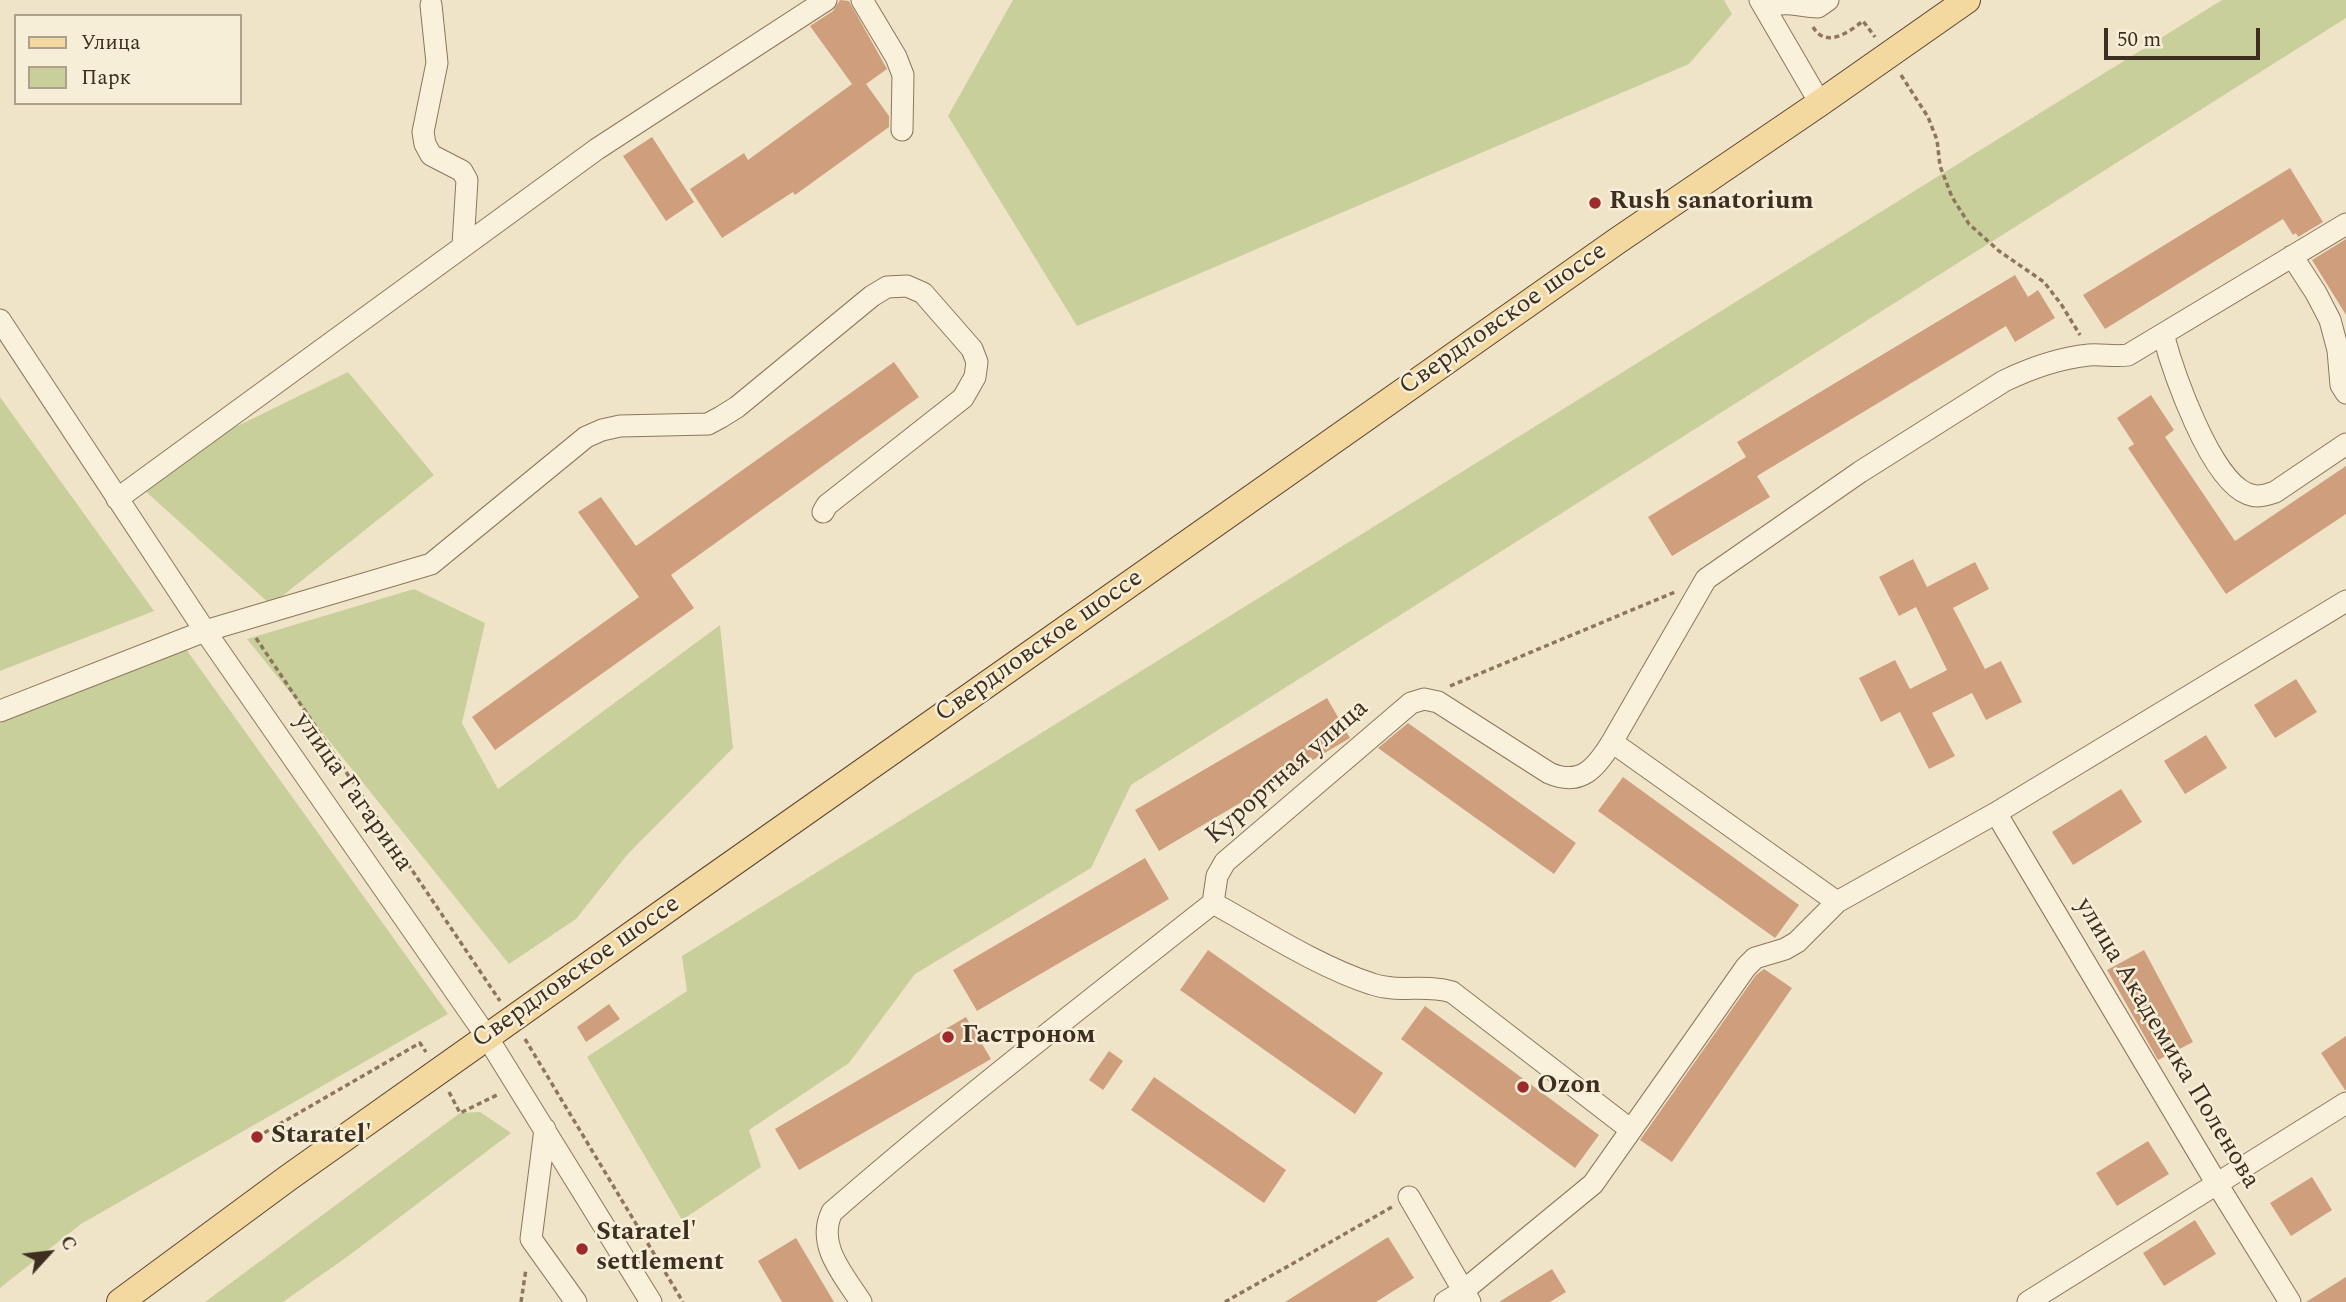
<!DOCTYPE html>
<html>
<head>
<meta charset="utf-8">
<style>
	body { margin:0 }
	#map { position:relative; width:2346px; height:1302px; overflow:hidden; background:#f0e4c8; font-family:Spectral,serif }
	canvas { display:block }
	.legend { position:absolute; left:14px; top:14px; width:228px; height:91px; box-sizing:border-box; background:#f7eed8; border:2px solid #ada18e; margin:0; padding:9px 12px; list-style:none; font-size:21px; color:#3d2e20 }
	.legend li { display:flex; align-items:center; gap:14px; height:35px }
	.legend b { width:35px; border:2px solid #ada18e }
	.north { position:absolute; left:14px; top:1218px; width:70px; height:70px; -webkit-text-stroke:5px #f7eed8; paint-order:stroke; rotate:63deg; font-size:19px; font-weight:700; line-height:28px; text-align:center; color:#3d2e20 }
	.north::after { content:''; display:block; margin:auto; width:24px; height:32px; background:#3d2e20; clip-path:polygon(50% 0,100% 100%,50% 72%,0 100%) }
	.scale { position:absolute; left:2104px; top:28px; width:156px; height:32px; box-sizing:border-box; border:4px solid #3d2e20; border-top:0; padding-left:9px; font-size:21px; line-height:24px; white-space:nowrap; color:#3d2e20; -webkit-text-stroke:5px #f7eed8; paint-order:stroke }
</style>
</head>
<body>
<div id="map">
<canvas width="2346" height="1302"></canvas>
<ul class="legend">
<li><b style="height:9px;background:#f3d9a0"></b>Улица</li>
<li><b style="height:19px;background:#c9cf9b"></b>Парк</li>
</ul>
<div class="north">С</div>
<div class="scale">50 m</div>
</div>
<script>
const ctx = document.querySelector('canvas').getContext('2d');
ctx.lineJoin = 'round';
function fill(path, color) { ctx.fillStyle = color; ctx.fill(path, 'evenodd'); }
function strokePath(path, color, width, dash) { ctx.strokeStyle = color; ctx.lineWidth = width; ctx.lineCap = dash ? 'butt' : 'round'; ctx.setLineDash(dash || []); ctx.stroke(path); }
function write(font, color, halo, rows, align = 'center') {
  ctx.font = font + ' Spectral,serif'; ctx.lineWidth = 5; ctx.setLineDash([]); ctx.textBaseline = 'middle'; ctx.strokeStyle = halo; ctx.fillStyle = color; for (const [text, x, y, turn = 0] of rows) {
    ctx.save(); ctx.translate(x, y); ctx.rotate((+turn || 0) * Math.PI / 180); ctx.textAlign = isNaN(turn) ? turn : align; if (halo) ctx.strokeText(text, 0, 0); ctx.fillText(text, 0, 0); ctx.restore();
  }
}
fill(new Path2D(`
	M 1013,0 L 1724,0 L 1732,14 L 1689,64 L 1077,326 L 948,116 Z
	M 2222,0 L 2346,0 L 2346,18 L 1131,785 L 1091,868 L 915,974 L 849,1063 L 749,1130 L 761,1167 L 682,1220 L 587,1057 L 687,991 L 682,956 Z
	M 348,372 L 434,475 L 271,605 L 131,478 Z
	M 0,397 L 154,611 L 0,671 Z
	M 414,589 L 485,623 L 462,723 L 498,789 L 720,625 L 733,748 L 627,855 L 576,919 L 509,964 L 247,639 Z
	M 183,645 L 448,1014 L 81,1224 L 0,1288 L 0,723 Z
	M 480,1112 L 511,1133 L 351,1254 L 283,1302 L 205,1302 L 460,1113 Z`), '#c9cf9b');
fill(new Path2D(`
	M 840,0 L 849,1 L 887,69 L 866,84 L 889,116 L 889,127 L 795,195 L 793,192 L 722,238 L 690,189 L 744,153 L 748,160 L 852,84 L 810,26 L 833,11 Z
	M 652,137 L 694,202 L 666,221 L 623,156 Z
	M 2290,168 L 2323,222 L 2298,237 L 2296,233 L 2293,235 L 2283,219 L 2105,329 L 2083,295 Z
	M 2346,239 L 2346,315 L 2312,260 Z
	M 2015,275 L 2028,297 L 2038,290 L 2055,318 L 2015,342 L 2006,326 L 1757,476 L 1770,497 L 1672,556 L 1648,517 L 1746,457 L 1737,442 Z
	M 894,362 L 919,397 L 671,575 L 694,608 L 495,750 L 472,717 L 639,597 L 578,512 L 601,497 L 636,546 Z
	M 2151,395 L 2174,430 L 2165,437 L 2235,541 L 2346,466 L 2346,514 L 2226,594 L 2128,448 L 2134,444 L 2117,418 Z
	M 1913,559 L 1927,587 L 1975,562 L 1989,589 L 1953,608 L 1985,669 L 2001,661 L 2022,702 L 1986,720 L 1972,693 L 1932,713 L 1955,756 L 1929,769 L 1900,712 L 1881,722 L 1859,678 L 1895,660 L 1910,689 L 1947,670 L 1916,607 L 1899,616 L 1879,577 Z
	M 2296,679 L 2317,712 L 2275,738 L 2254,705 Z
	M 1327,698 L 1350,738 L 1159,851 L 1135,810 Z
	M 1408,723 L 1576,843 L 1554,874 L 1378,748 Z
	M 2206,735 L 2227,768 L 2185,794 L 2164,761 Z
	M 1623,777 L 1799,905 L 1775,938 L 1598,811 Z
	M 2121,789 L 2142,822 L 2073,865 L 2052,832 Z
	M 1145,858 L 1169,899 L 977,1011 L 953,970 Z
	M 1208,950 L 1383,1073 L 1355,1114 L 1180,990 Z
	M 2144,950 L 2193,1042 L 2158,1060 L 2107,970 Z
	M 1764,969 L 1792,988 L 1672,1162 L 1640,1140 L 1756,975 Z
	M 609,1004 L 620,1019 L 586,1042 L 577,1027 Z
	M 1425,1006 L 1599,1135 L 1575,1168 L 1401,1039 Z
	M 966,1017 L 991,1059 L 799,1170 L 775,1129 Z
	M 2346,1036 L 2346,1090 L 2345,1090 L 2321,1053 Z
	M 1109,1051 L 1123,1061 L 1103,1090 L 1089,1080 Z
	M 1154,1077 L 1286,1170 L 1264,1203 L 1131,1110 Z
	M 2148,1141 L 2169,1174 L 2117,1206 L 2096,1173 Z
	M 2312,1177 L 2332,1210 L 2291,1236 L 2270,1203 Z
	M 2195,1220 L 2216,1254 L 2164,1286 L 2143,1253 Z
	M 1388,1237 L 1414,1278 L 1376,1302 L 1285,1302 Z
	M 796,1238 L 834,1302 L 782,1302 L 758,1261 Z
	M 1552,1269 L 1566,1292 L 1550,1302 L 1499,1302 Z
	M 2346,1277 L 2346,1302 L 2306,1302 Z`), '#cf9f7d');
const minor = new Path2D(`
	M 862,0 L 896,57 L 903,75 L 902,130
	M 1760,0 L 1820,103
	M 431,5 L 437,63 L 423,132 L 425,144 L 431,155 L 462,171 L 467,180 L 463,245
	M 1764,7 C 1794,0 1792,6 1818,7 L 1828,0
	M 2292,256 L 2316,293 L 2330,320 L 2338,350 L 2341,385 L 2346,393
	M 0,320 L 205,631 L 487,1037 L 651,1302
	M 2163,334 C 2173,371 2210,480 2248,494 C 2258,498 2266,495 2275,492 L 2346,444
	M 117,499 L 597,149 L 826,0
	M 0,711 L 205,631 L 431,564 L 586,437 L 602,430 L 620,426 L 708,424 L 721,417 L 737,407 L 872,296 L 887,287 L 907,286 L 923,293 L 972,349 L 977,362 L 975,377 L 963,398 L 827,505 L 823,512
	M 1612,742 L 1706,579 L 1860,472 L 2004,381 C 2031,368 2059,358 2089,355 C 2102,354 2115,357 2128,355 L 2346,224
	M 1996,813 L 2217,1184 L 2290,1302
	M 1213,903 C 1262,930 1319,967 1372,984 C 1398,993 1426,984 1452,992 L 1631,1130
	M 545,1129 L 531,1239 L 576,1302
	M 1409,1197 L 1470,1302
	M 861,1302 C 843,1274 816,1245 832,1212 C 956,1104 1085,1004 1213,903 L 1217,876 L 1225,862 L 1411,703 L 1424,699 L 1438,702 L 1549,773 C 1581,787 1596,768 1612,742 L 1837,902
	M 1445,1302 L 1463,1291 L 1593,1184 L 1746,967 L 1755,958 L 1785,949 L 1797,942 L 1837,902 L 1996,813 L 2346,601
	M 2028,1302 L 2346,1103`);
const major = new Path2D(`
	M 120,1302 L 288,1178 L 689,894 L 1617,241 L 1820,103 L 1967,0`);
strokePath(minor, '#8d765c', 23);
strokePath(major, '#5b4430', 28);
strokePath(new Path2D(`
	M 1813,27 C 1826,49 1849,32 1863,21 L 1875,37
	M 1901,75 L 1928,117 L 1937,140 L 1940,166 L 1952,197 L 1969,224 L 1999,251 L 2044,282 L 2061,304 L 2080,335
	M 256,638 L 500,1001
	M 1450,686 L 1675,592
	M 525,1039 L 683,1302
	M 449,1092 L 460,1113 L 499,1094
	M 257,1137 L 420,1043 L 426,1052
	M 521,1302 L 526,1269
	M 1225,1302 L 1392,1207`), '#8d765c', 3.5, [5, 3.5]);
strokePath(minor, '#faf1dc', 21);
strokePath(major, '#f3d9a0', 26);
for (const [x, y, r, color] of [
	[1595,203,7,"#9e2a2b"],
	[948,1037,7,"#9e2a2b"],
	[1523,1087,7,"#9e2a2b"],
	[257,1137,7,"#9e2a2b"],
	[582,1249,7,"#9e2a2b"]
]) { const dot = new Path2D(); dot.arc(x, y, r, 0, 2 * Math.PI); ctx.fillStyle = color; ctx.fill(dot); strokePath(dot, '#f7eed8', 2.5); }
write('bold 26px', '#3d2e20', '#f7eed8', [
	["Rush sanatorium",1609,203],
	["Гастроном",962,1037],
	["Ozon",1537,1087],
	["Staratel'",271,1137],
	["Staratel'",596,1234],
	["settlement",596,1264]
], 'left');
write('26px', '#3d2e20', '#f7eed8', [
	["Свердловское шоссе",1504,320,-35],
	["Свердловское шоссе",1040,647,-35],
	["Курортная улица",1288,773,-41],
	["улица Гагарина",352,793,55],
	["Свердловское шоссе",577,973,-35],
	["улица Академика Поленова",2166,1044,59]
]);
</script>
</body>
</html>
